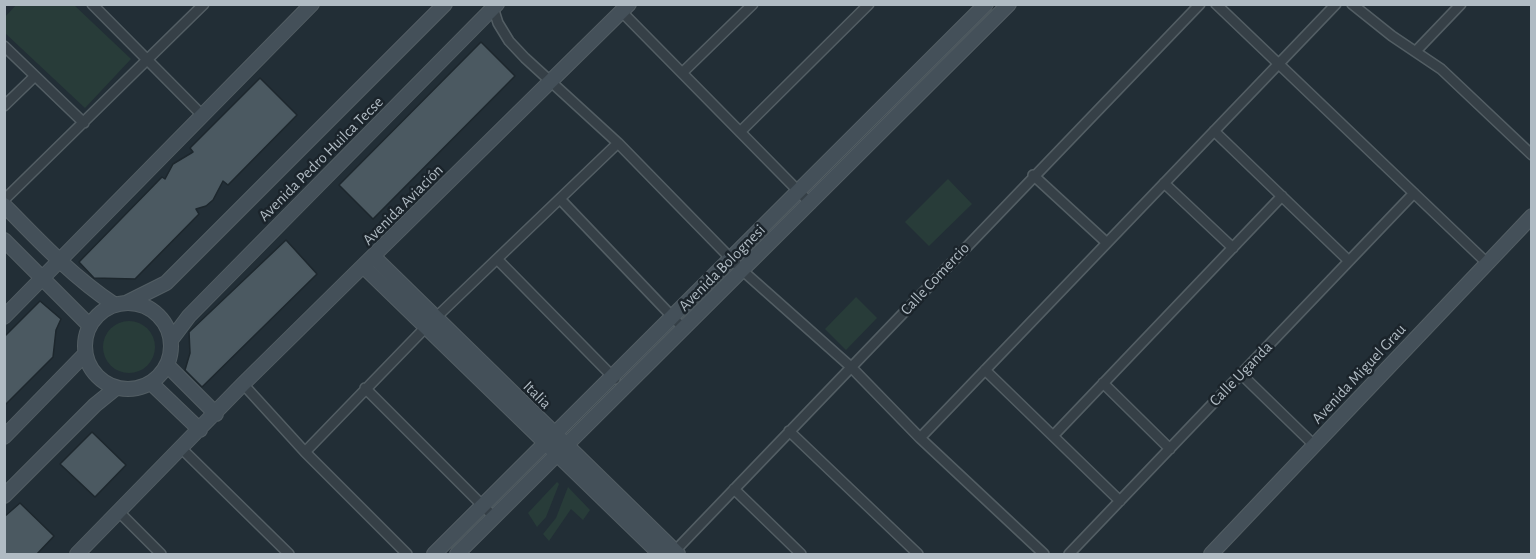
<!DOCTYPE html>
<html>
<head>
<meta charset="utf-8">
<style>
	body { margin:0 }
	#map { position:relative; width:1536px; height:559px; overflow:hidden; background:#222e36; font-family:"Alegreya Sans",sans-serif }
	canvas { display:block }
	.frame { position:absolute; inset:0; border:6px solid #b0bbc3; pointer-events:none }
</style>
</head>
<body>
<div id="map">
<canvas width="1536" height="559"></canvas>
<div class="frame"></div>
</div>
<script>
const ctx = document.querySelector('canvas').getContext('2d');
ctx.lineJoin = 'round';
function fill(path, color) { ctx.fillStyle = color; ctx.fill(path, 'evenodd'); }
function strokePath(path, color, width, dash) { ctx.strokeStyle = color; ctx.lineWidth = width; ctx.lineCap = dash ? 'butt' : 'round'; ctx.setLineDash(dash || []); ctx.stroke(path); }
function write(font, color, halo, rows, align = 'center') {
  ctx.font = font + ' "Alegreya Sans",sans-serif'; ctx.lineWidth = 5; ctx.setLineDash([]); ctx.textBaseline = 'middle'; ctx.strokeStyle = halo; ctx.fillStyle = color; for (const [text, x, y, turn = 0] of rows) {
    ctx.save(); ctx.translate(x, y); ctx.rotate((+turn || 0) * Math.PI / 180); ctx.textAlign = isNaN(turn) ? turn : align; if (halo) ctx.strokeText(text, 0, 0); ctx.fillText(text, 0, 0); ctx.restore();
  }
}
fill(new Path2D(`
	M 16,5 L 74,5 L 131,59 L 85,108 L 5,33 L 5,17 Z
	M 948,179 L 972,204 L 929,246 L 905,222 Z
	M 856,297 L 877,318 L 846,350 L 825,329 Z
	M103 347a26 26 0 1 1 52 0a26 26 0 1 1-52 0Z
	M 557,482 L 559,484 L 546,517 L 537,527 L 528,513 Z
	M 568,487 L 590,510 L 583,520 L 571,509 L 549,541 L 543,534 L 556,518 Z`), '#283c39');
const building = new Path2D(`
	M 481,42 L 515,76 L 373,219 L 339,185 Z
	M 260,78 L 297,115 L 228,185 L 223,181 L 213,200 L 206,206 L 196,209 L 199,214 L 135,279 L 94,278 L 79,262 L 162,177 L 165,179 L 173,164 L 193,152 L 190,148 Z
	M 286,240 L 317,274 L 202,387 L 185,370 L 190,353 L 189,332 Z
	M 40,301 L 61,319 L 56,330 L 53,357 L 4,406 L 4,337 Z
	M 92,432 L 126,465 L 95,497 L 60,464 Z
	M 20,503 L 54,536 L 36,555 L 4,555 L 4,517 Z`);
fill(building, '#4b5961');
strokePath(building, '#1d272d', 1.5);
const street = new Path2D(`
	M 92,4 L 202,115
	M 492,4 L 498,23 L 509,41 L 525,58 L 618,143 L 743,271 L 851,367 L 920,438 L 1044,554
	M 1216,4 L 1487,263
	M 1352,4 L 1392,36 L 1441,69 L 1532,155
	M 622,12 L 811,204
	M 4,46 L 84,123
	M 1416,51 L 1461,4
	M 682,73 L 753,4
	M 4,106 L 35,76
	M 1214,131 L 1349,261
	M 740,132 L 869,4
	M 1033,175 L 1107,243
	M 1164,183 L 1233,248
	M 560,199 L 684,329
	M 4,200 L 204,4
	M 497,259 L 615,379
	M 985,370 L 1120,501
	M 1241,374 L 1314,445
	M 1103,383 L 1170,449
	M 243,384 L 305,452 L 407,554
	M 365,388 L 493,516
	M 789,431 L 918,554
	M 1053,436 L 1282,196
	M 920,438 L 1336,4
	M 181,448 L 289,554
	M 305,452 L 426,327 L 618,143
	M 734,489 L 801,554
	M 120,513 L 161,554
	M 672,554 L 1200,4
	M 1069,554 L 1414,193`);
const secondary = new Path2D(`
	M 4,205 C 39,241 73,277 115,305
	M 4,240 L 90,326
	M 374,257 L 678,554
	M 364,267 L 660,554
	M 126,303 L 166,283 L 445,4
	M85 346a43 43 0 1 1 86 0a43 43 0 1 1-86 0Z
	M 4,317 L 312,4
	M 171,340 L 189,316 L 497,4
	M 167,365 L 216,414
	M 151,383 L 200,430
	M 4,437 L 85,354
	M 4,496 L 95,405 L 116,388
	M 77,554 L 243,384 L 629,4
	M 434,554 L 986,4
	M 457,554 L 1009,4
	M 1211,554 L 1532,216`);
strokePath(street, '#535e64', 12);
strokePath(secondary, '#535e64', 16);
strokePath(street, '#364047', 9);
strokePath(secondary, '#445059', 14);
write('16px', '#b0bbc3', '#1b242b', [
	["Avenida Pedro Huilca Tecse",321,159,-45],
	["Avenida Aviación",403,205,-45],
	["Avenida Bolognesi",722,268,-45],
	["Calle Comercio",935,279,-47],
	["Calle Uganda",1241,374,-46],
	["Avenida Miguel Grau",1359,374,-47],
	["Italia",537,395,45]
]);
</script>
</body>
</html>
